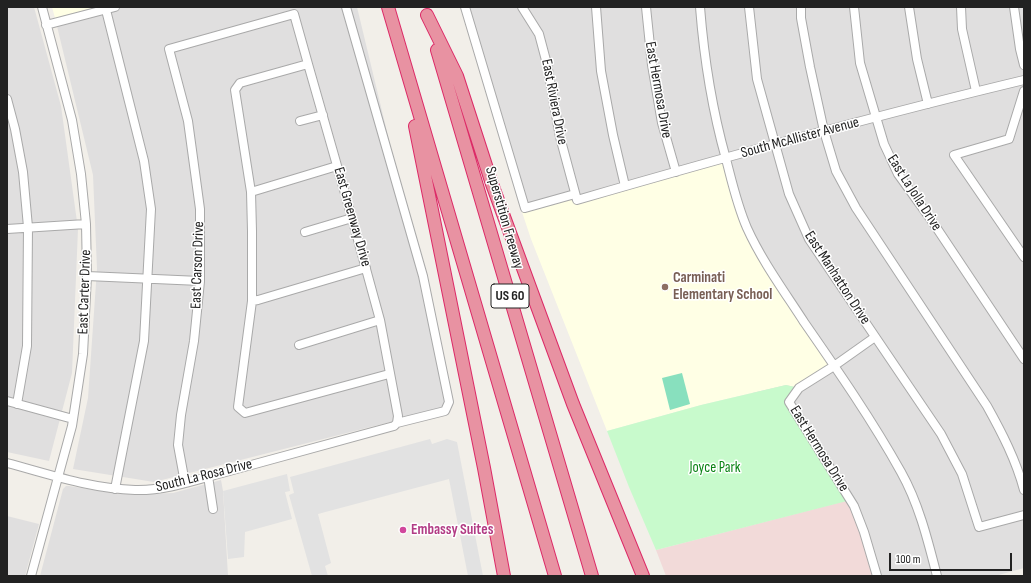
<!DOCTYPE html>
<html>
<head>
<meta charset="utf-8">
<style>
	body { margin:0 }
	#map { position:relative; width:1031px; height:583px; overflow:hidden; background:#f2efe9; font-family:"Sofia Sans Condensed",sans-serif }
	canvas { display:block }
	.frame { position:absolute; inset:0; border:8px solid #222; pointer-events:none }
	.scale { position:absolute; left:889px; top:553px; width:123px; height:18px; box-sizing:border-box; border:2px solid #222; border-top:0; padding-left:5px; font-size:12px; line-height:14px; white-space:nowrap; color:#222; -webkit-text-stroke:3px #fff; paint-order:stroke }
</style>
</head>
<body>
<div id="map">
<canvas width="1031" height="583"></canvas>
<div class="frame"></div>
<div class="scale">100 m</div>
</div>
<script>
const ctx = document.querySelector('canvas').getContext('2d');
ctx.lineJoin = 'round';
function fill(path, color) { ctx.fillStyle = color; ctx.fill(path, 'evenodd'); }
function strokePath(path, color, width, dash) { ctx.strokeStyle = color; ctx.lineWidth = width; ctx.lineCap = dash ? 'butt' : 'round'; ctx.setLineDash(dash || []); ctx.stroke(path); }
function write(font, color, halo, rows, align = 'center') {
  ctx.font = font + ' "Sofia Sans Condensed",sans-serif'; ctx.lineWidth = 3; ctx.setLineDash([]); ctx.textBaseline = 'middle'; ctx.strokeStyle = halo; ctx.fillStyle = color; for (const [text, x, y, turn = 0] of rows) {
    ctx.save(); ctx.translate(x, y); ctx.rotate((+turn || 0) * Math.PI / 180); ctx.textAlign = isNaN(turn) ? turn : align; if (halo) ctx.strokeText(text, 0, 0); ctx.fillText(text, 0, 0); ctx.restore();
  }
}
fill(new Path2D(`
	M 7,7 L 34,7 L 61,106 L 78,229 L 72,373 L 49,461 L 7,452 Z
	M 97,7 L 357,7 L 453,406 L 154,482 L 73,469 L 88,398 L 97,269 L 93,175 L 55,18 Z
	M 465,7 L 1024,7 L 1024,568 L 995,576 L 878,576 L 854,506 L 577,200 L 525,208 Z
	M 221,480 L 223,491 L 228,576 L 40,576 L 63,489 L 66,486 L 69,486 L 120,494 L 144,494 L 173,493 Z
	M 7,516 L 39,524 L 25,576 L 7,576 Z`), '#e0dfdf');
fill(new Path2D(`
	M 849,500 L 854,510 L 873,576 L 666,576 L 656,550 Z`), '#f2dad9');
fill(new Path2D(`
	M 52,7 L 97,7 L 55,18 Z
	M 726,158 L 748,228 L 834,366 L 799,388 L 786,385 L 701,405 L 607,431 L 531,239 L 521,209 L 575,194 L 577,200 Z`), '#ffffe5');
fill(new Path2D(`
	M 786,385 L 799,388 L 789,402 L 851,500 L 656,550 L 629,487 L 607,431 L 701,405 Z`), '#c8facc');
fill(new Path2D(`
	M 682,373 L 690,404 L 670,410 L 662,378 Z`), '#88e0be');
fill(new Path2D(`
	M 430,439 L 432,444 L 447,439 L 457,442 L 483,576 L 468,576 L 449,479 L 318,514 L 331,563 L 325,566 L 328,576 L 312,576 L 289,495 L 294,493 L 290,477 Z
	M 287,474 L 290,491 L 285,492 L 292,519 L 245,532 L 244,557 L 228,559 L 223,491 Z`), '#e2e2e2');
const minor = new Path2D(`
	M 465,7 L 525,208 L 575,194
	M 522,7 L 539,34 L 547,64 L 560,137 L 577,200 C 725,157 874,116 1024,80
	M 596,7 L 601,71 L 613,135 L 625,186
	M 646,7 L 652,65 L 662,123 L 676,172
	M 700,7 C 704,58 712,109 726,159 C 732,182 737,205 747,228 C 762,261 784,291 804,322 C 838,371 872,420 901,472 C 919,504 928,541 937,576
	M 749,7 L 757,79 L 789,194 L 809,239 L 941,434 L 962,474 L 979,527 L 1024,515
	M 801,7 L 801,18 L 810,67 L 824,131 L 836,171 L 856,208 L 987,406 C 1002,433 1016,460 1024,490
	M 854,7 L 860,63 L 884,144 L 898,174 L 932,221 L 1024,359
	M 909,7 L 917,59 L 928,104
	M 961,7 L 962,29 L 976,91
	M 1014,7 L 1020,49 L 1024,65
	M 106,10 L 144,161 L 151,209 L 144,341 L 115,489
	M 46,25 L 115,7
	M 308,64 L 240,83 L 235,90 L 251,192 L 252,231 L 252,301 L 238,407 L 245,413 L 389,374
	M 1024,91 L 1009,139 L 954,155 L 1024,257
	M 7,99 L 15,129 L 23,172 L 28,227 L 27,346 L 17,404
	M 300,121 L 323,115
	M 251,192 L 337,166
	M 7,229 L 86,224
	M 305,232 L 352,218
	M 87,276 L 200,281
	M 252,301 L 258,300 L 366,268
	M 875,337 L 834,366 L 799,388 L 789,402 L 854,506 L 864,532 L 877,576
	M 299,345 L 380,320
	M 7,401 L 73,419
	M 7,463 C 49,474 91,489 135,490 C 168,491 201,478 233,470 C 286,455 340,441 394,426 L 397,423 L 445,411 L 449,402 L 423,276 L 346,7
	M 208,476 L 213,509
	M 185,483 L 178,445 L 181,415 L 194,341 L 200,281 L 200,209 L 188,121 L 169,49 L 294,14 L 308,64 L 352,218 L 380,320 L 398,416 L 397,423
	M 31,576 L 72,426 L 83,354 L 87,276 L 86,224 L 81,174 L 72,120 L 42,7`);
const highway = new Path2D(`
	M 388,7 L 555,576
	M 427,15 L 457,76 L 492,184 L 573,404 L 643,576
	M 437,50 L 592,576
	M 415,126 L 484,468 L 504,576`);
strokePath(minor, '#a9a9a9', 10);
strokePath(highway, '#dc2a67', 14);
strokePath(minor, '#fff', 8);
strokePath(highway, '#e892a2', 12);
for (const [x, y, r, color] of [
	[665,287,4,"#8d6e63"],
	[403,530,4,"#d1479c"]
]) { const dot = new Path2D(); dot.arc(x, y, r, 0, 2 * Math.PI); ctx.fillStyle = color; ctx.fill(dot); strokePath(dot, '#fff', 1.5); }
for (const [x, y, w] of [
	[510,296,38]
]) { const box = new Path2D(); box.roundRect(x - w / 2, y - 12, w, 24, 3); ctx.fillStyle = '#fff'; ctx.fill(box); strokePath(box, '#222', 1); }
write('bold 14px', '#222', null, [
	["US 60",510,296]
]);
write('15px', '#222', '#fff', [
	["East Hermosa Drive",658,90,80],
	["East Riviera Drive",554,102,79],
	["South McAllister Avenue",800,138,-15],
	["East La Jolla Drive",914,193,57],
	["East Greenway Drive",352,217,74],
	["Superstition Freeway",504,218,74],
	["East Carson Drive",198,265,-88],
	["East Manhatton Drive",837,278,57],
	["East Carter Drive",85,292,-88],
	["East Hermosa Drive",819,449,58],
	["South La Rosa Drive",204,476,-14]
]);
write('bold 15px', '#785e54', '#fff', [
	["Carminati",673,278],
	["Elementary School",673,295]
], 'left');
write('15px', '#0c8416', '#fff', [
	["Joyce Park",715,468]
]);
write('bold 15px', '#b23c85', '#fff', [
	["Embassy Suites",411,530]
], 'left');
</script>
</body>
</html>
